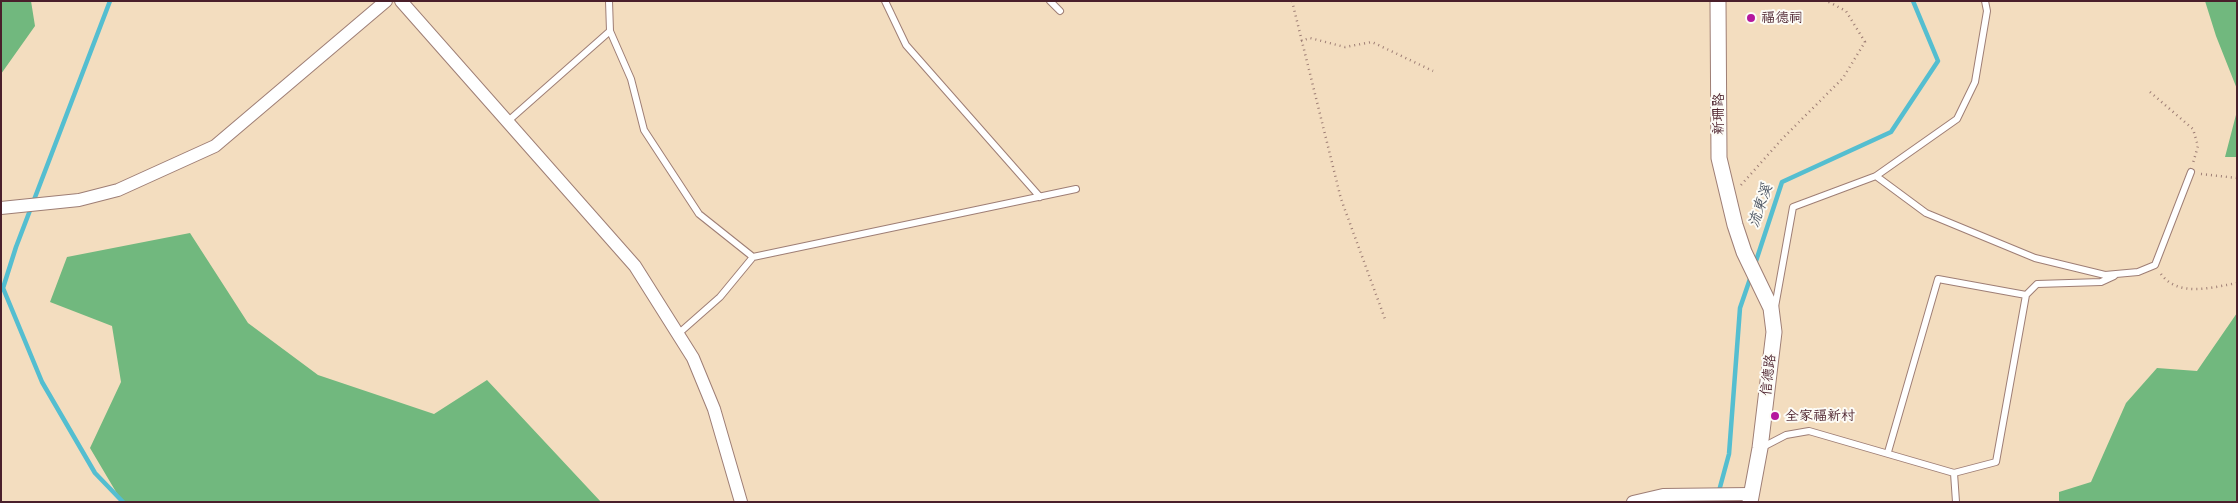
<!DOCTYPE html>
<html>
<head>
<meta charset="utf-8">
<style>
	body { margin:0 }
	#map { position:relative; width:2238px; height:503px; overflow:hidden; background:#f3ddbf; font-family:"Balsamiq Sans",sans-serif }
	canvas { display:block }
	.frame { position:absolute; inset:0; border:2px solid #4a1f2b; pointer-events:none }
</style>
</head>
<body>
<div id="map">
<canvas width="2238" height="503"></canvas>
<div class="frame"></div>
</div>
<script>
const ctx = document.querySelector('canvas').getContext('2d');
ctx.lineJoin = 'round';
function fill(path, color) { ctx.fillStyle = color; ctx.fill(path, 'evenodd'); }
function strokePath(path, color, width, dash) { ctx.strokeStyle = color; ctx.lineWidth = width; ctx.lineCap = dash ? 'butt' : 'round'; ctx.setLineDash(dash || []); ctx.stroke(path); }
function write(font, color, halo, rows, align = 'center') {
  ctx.font = font + ' "Balsamiq Sans","LXGW WenKai TC",sans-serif'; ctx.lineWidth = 4; ctx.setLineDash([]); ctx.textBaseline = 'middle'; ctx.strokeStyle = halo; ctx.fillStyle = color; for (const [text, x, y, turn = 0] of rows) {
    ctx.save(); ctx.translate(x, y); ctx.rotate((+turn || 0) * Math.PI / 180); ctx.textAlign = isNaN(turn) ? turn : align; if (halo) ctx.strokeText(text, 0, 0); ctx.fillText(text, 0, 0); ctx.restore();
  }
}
fill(new Path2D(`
	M 1,1 L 31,1 L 35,26 L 1,74 Z
	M 2205,1 L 2237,1 L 2237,89 L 2216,36 Z
	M 2237,111 L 2237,157 L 2225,157 Z
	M 190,233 L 248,323 L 318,375 L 434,414 L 487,380 L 601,502 L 122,502 L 90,448 L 121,382 L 112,326 L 50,302 L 67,257 Z
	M 2237,313 L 2237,502 L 2059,502 L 2059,492 L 2091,482 L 2126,403 L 2157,368 L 2197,371 Z`), '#71b87e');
strokePath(new Path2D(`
	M 110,1 L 16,247 L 3,288 L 42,382 L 95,473 L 123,502
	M 1755,264 L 1782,182 L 1891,132 L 1938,61 L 1913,1
	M 1716,502 L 1729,454 L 1740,308 L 1751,276`), '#54bed0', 4.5);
const service = new Path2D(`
	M 609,1 L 610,31 L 631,79 L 644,130 L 699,214 L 753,257 L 720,297 L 678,334
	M 885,1 L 906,45 L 1040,197
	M 1050,1 L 1060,11
	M 507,122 L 610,31
	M 1876,176 L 1926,213 L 2035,258 L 2105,275 L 2138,272 L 2155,265 L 2191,172
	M 753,257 L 1076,189
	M 1775,307 L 1793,207 L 1876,176 L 1957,119 L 1975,82 L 1987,11 L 1985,1
	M 1761,448 L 1786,435 L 1809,431 L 1954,473 L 1956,502
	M 1888,452 L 1938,279 L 2026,295
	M 1954,473 L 1996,462 L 2026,295 L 2037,284 L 2101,282 L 2114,276`);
const minor = new Path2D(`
	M 401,1 L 635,266 L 693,358 L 714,409 L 741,502
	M 1,208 L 79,200 L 118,190 L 215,146 L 386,1
	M 1633,502 L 1663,495 L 1751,494`);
const tertiary = new Path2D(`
	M 1718,1 L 1719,158 L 1735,225 L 1744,252 L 1771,308 L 1774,332 L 1760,448 L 1750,502`);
strokePath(service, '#9e7e75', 8);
strokePath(minor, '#9e7e75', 14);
strokePath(tertiary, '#9e7e75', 17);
strokePath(new Path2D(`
	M 1292,1 L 1341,199 L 1385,319
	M 1301,41 L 1310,38 L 1345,47 L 1372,42 L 1433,71
	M 2150,92 L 2193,129 L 2198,146 L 2193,163
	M 2201,174 L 2237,178
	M 1741,185 L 1783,138 L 1843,78 L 1865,42 L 1846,11 L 1827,1
	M 2161,274 C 2178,298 2214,287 2237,283`), '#9e7e75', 2.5, [1, 4]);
strokePath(service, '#fff', 6);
strokePath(minor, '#fff', 12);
strokePath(tertiary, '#fff', 15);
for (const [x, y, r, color] of [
	[1751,18,5,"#b5179e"],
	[1775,416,5,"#b5179e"]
]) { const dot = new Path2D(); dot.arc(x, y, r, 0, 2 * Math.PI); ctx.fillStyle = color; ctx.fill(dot); strokePath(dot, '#fdfcf7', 2); }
write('14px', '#4a1f2b', '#fdfcf7', [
	["福德祠",1761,18],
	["全家福新村",1785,416]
], 'left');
write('14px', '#4a1f2b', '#fdfcf7', [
	["新珊路",1719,114,-90],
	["信德路",1769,375,-83]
]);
write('italic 15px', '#4e5765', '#fdfcf7', [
	["流東溪",1761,206,-71]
]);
</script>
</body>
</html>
